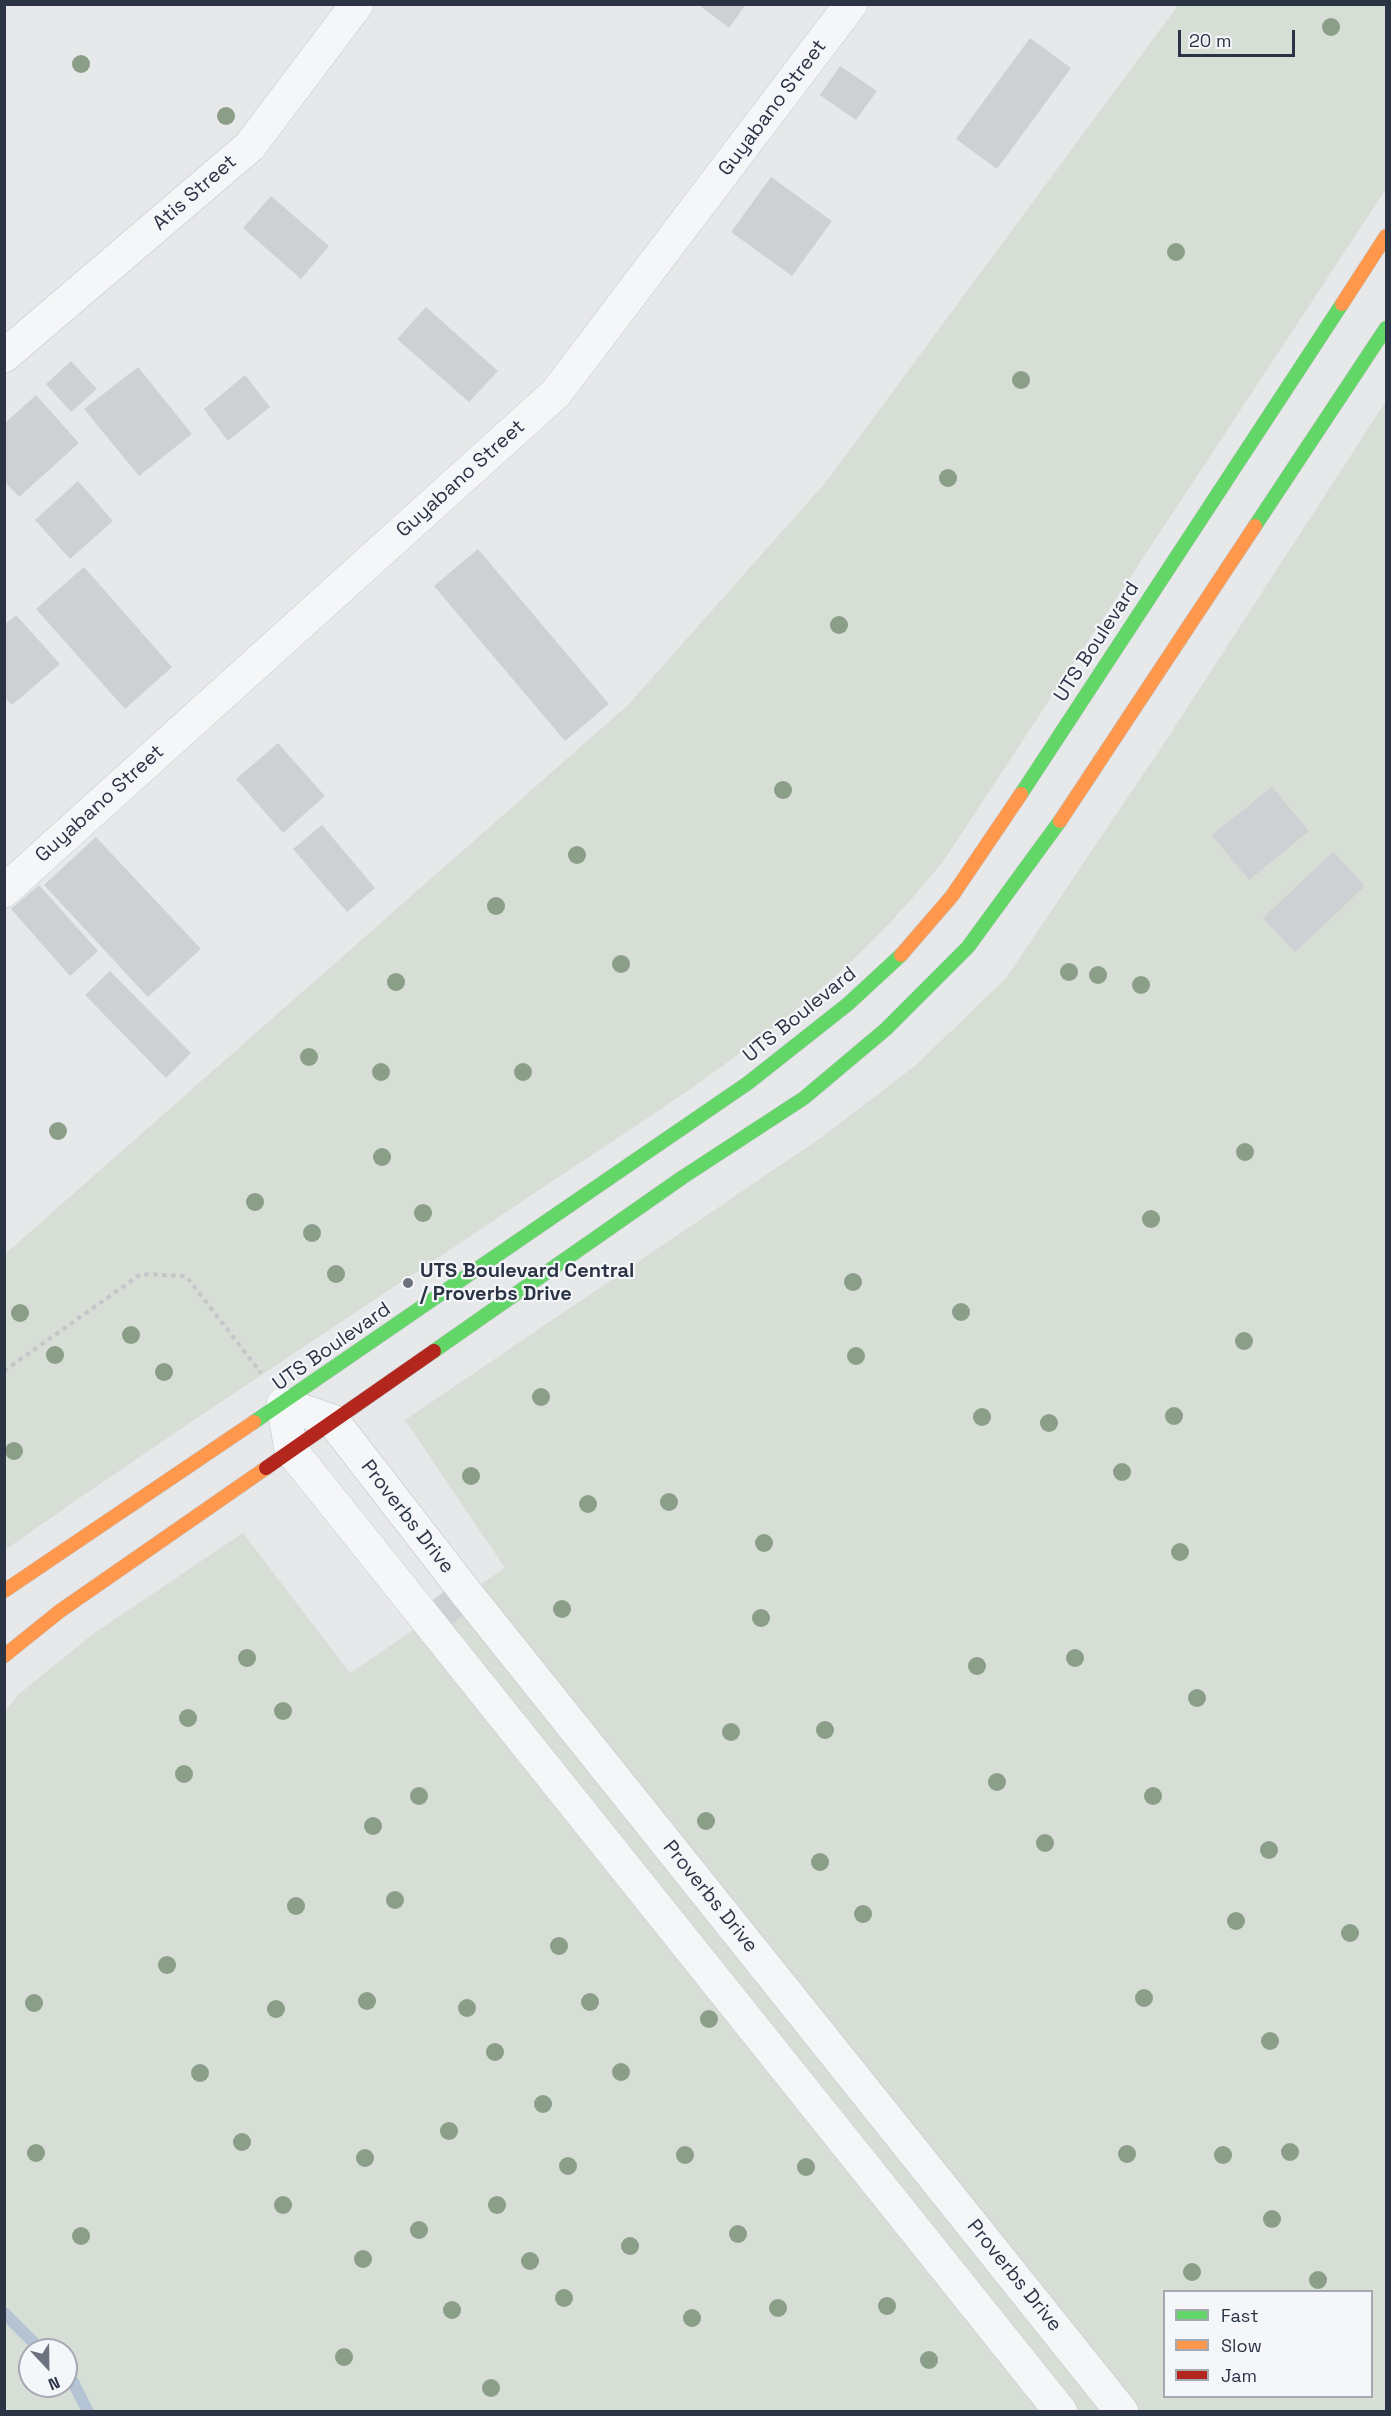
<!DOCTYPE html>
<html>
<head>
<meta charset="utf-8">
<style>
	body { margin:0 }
	#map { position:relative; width:1391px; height:2416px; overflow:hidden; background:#e6e8ea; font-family:"Space Grotesk",sans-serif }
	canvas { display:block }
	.frame { position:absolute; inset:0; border:6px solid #2b3445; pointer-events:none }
	.legend { position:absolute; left:1163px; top:2290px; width:210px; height:108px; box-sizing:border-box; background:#f4f6f9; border:2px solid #a4a8b1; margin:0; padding:8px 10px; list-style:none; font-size:18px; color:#2b3445 }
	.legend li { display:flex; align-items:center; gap:12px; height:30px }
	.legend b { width:30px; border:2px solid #a4a8b1 }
	.north { position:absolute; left:18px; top:2338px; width:60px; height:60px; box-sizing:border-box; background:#f4f6f9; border:2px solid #a4a8b1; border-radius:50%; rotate:158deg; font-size:16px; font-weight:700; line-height:24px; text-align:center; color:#2b3445 }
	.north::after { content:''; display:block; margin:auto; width:21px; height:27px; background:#6c737f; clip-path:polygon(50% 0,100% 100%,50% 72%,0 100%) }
	.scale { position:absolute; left:1178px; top:30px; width:117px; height:27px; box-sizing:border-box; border:3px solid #2b3445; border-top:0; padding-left:8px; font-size:18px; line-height:21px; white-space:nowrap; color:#2b3445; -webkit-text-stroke:4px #f4f6f9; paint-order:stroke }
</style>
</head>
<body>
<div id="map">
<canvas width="1391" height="2416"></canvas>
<div class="frame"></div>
<ul class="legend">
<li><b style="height:8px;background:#63d668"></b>Fast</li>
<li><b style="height:8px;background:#ff974d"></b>Slow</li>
<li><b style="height:8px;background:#b3261e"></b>Jam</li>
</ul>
<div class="north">N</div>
<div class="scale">20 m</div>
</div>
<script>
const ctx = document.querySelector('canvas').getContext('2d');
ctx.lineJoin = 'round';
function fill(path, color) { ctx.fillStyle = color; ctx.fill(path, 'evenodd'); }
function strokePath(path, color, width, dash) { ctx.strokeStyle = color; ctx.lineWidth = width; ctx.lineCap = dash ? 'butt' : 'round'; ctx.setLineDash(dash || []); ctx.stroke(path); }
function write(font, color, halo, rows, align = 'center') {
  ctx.font = font + ' "Space Grotesk",sans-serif'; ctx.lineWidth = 4.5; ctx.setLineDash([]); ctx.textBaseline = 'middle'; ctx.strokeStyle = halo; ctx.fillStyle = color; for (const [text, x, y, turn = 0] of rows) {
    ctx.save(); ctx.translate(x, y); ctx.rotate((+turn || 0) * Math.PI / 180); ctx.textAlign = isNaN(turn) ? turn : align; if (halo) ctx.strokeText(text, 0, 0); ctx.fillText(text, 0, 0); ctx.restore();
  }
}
fill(new Path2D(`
	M 1179,4 L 1386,5 L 1386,189 L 946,857 C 831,1007 678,1097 523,1201 C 350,1317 175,1430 5,1550 L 5,1254 L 628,705 L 826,482 Z
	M 1386,401 L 1386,2411 L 5,2412 L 5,1711 L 18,1695 L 94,1633 L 243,1533 L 350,1673 L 505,1568 L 405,1420 L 822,1137 L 916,1065 L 1006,978 L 1165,742 ZM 1164,2292 L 1372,2292 L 1372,2396 L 1164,2396 ZM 30,2350 L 66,2350 L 66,2386 L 30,2386 Z`), '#d6ded6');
strokePath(new Path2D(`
	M 4,2313 L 41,2350
	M 66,2375 L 73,2382 L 88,2412`), '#b4c4d5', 12);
fill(new Path2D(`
	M 698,4 L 746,4 L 729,28 Z
	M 1030,38 L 1071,68 L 997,169 L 956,139 Z
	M 840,66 L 877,91 L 856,120 L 820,95 Z
	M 771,177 L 832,221 L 792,276 L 731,232 Z
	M 271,196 L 329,246 L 301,279 L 243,228 Z
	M 426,307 L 498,371 L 469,402 L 397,339 Z
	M 71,361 L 97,389 L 71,412 L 46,384 Z
	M 138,367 L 192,434 L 139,476 L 84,409 Z
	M 245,375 L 270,407 L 228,441 L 204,409 Z
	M 36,395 L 79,443 L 19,497 L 4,481 L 4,424 Z
	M 78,481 L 113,521 L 70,559 L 35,520 Z
	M 478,549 L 609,704 L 565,741 L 434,586 Z
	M 84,567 L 172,667 L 125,709 L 36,609 Z
	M 16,615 L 60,664 L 12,705 L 4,697 L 4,625 Z
	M 278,743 L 325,796 L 283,833 L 236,779 Z
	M 1272,787 L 1309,831 L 1249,880 L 1212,835 Z
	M 322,825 L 375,888 L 347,912 L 293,849 Z
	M 96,837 L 201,949 L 148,997 L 44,885 Z
	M 1333,852 L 1365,886 L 1295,952 L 1263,918 Z
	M 39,885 L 98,951 L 70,976 L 11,909 Z
	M 110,971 L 191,1053 L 166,1078 L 85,995 Z
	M 446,1590 L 464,1614 L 448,1627 L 429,1603 Z`), '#ced0d3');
const street = new Path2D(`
	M 4,356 L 250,146 L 357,4
	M 4,891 L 556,393 L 851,4
	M 1061,2412 L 291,1450 L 283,1404 L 333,1421 L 467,1594 L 1122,2412`);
const fast = new Path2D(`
	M 1255,526 L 1386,328
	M 1021,794 L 1342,304
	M 434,1351 L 683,1177 L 804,1098 L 886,1029 L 968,947 L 1060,821
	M 254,1422 L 748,1083 L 848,1004 L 901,955`);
const slow = new Path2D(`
	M 1342,304 L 1386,236
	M 1060,821 L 1255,526
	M 901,955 L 952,896 L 1021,794
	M 4,1591 L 254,1422
	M 4,1656 L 60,1611 L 266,1468`);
const jam = new Path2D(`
	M 266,1468 L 434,1351`);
strokePath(street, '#c4c6c8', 34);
strokePath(fast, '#c4c6c8', 15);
strokePath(slow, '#c4c6c8', 15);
strokePath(jam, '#c4c6c8', 15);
strokePath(new Path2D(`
	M 4,1371 L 141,1274 L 186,1276 L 261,1373`), '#c5c6ca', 4, [4.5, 4.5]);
strokePath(street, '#f5f6f7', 33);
strokePath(fast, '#63d668', 14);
strokePath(slow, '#ff974d', 14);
strokePath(jam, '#b3261e', 14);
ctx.fillStyle = '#8a9e88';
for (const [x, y] of [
	[1331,27],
	[81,64],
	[226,116],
	[1176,252],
	[1021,380],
	[948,478],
	[839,625],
	[783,790],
	[577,855],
	[496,906],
	[621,964],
	[1069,972],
	[1098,975],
	[396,982],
	[1141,985],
	[309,1057],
	[381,1072],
	[523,1072],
	[58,1131],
	[1245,1152],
	[382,1157],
	[255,1202],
	[423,1213],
	[1151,1219],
	[312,1233],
	[336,1274],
	[853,1282],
	[961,1312],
	[20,1313],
	[131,1335],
	[1244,1341],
	[55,1355],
	[856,1356],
	[164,1372],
	[541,1397],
	[1174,1416],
	[982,1417],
	[1049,1423],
	[14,1451],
	[1122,1472],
	[471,1476],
	[669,1502],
	[588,1504],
	[764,1543],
	[1180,1552],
	[562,1609],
	[761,1618],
	[247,1658],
	[1075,1658],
	[977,1666],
	[1197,1698],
	[283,1711],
	[188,1718],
	[825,1730],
	[731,1732],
	[184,1774],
	[997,1782],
	[419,1796],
	[1153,1796],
	[706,1821],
	[373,1826],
	[1045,1843],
	[1269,1850],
	[820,1862],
	[395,1900],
	[296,1906],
	[863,1914],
	[1236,1921],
	[1350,1933],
	[559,1946],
	[167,1965],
	[1144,1998],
	[367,2001],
	[590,2002],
	[34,2003],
	[467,2008],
	[276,2009],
	[709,2019],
	[1270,2041],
	[495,2052],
	[621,2072],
	[200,2073],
	[543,2104],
	[449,2131],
	[242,2142],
	[1290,2152],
	[36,2153],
	[1127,2154],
	[685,2155],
	[1223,2155],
	[365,2158],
	[568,2166],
	[806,2167],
	[283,2205],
	[497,2205],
	[1272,2219],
	[419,2230],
	[738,2234],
	[81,2236],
	[630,2246],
	[363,2259],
	[530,2261],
	[1192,2272],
	[1318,2280],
	[564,2298],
	[887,2306],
	[778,2308],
	[452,2310],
	[692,2318],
	[344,2357],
	[929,2360],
	[491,2388]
]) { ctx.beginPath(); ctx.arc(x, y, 9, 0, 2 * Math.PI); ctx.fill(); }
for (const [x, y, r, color] of [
	[408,1283,6,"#6c737f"]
]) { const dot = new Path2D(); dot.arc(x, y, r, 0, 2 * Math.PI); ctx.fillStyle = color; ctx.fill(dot); strokePath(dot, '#f4f6f9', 2); }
write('20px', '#2b3445', '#f4f6f9', [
	["Guyabano Street",773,108,-53],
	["Atis Street",195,193,-41],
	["Guyabano Street",461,479,-42],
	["UTS Boulevard",1097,642,-57],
	["Guyabano Street",100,804,-42],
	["UTS Boulevard",800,1015,-39],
	["UTS Boulevard",332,1347,-35],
	["Proverbs Drive",407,1517,52],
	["Proverbs Drive",710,1897,51],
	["Proverbs Drive",1014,2276,51]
]);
write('bold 20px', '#2b3445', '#f4f6f9', [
	["UTS Boulevard Central",420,1272],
	["/ Proverbs Drive",420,1295]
], 'left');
</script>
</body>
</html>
